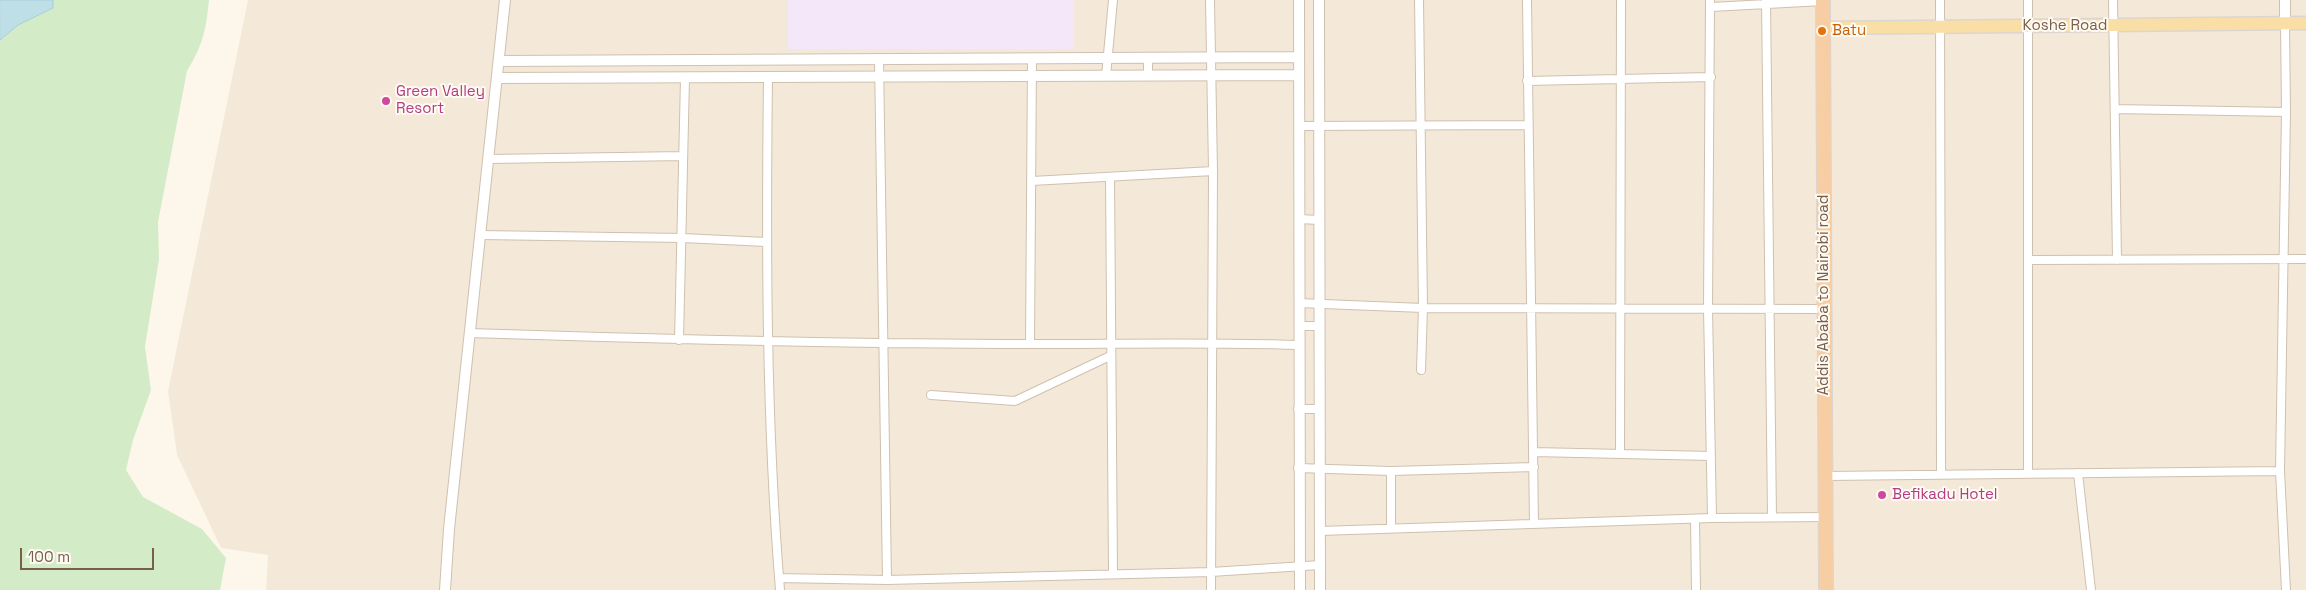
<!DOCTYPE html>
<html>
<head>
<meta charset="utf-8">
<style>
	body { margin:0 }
	#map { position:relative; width:2306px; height:590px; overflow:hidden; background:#fdf7eb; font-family:"Space Grotesk",sans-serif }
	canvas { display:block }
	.scale { position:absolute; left:20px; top:548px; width:134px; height:22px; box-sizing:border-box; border:2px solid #785f4d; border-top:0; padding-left:6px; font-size:15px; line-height:18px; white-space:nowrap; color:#785f4d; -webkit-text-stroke:4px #fffaf2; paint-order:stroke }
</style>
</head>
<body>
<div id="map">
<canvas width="2306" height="590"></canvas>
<div class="scale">100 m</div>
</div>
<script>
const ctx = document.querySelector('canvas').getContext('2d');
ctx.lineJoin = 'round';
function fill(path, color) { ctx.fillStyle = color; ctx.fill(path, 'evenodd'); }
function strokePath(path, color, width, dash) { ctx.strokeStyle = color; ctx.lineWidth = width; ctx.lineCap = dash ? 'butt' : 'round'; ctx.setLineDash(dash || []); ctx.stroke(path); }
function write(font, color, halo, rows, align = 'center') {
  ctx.font = font + ' "Space Grotesk",sans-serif'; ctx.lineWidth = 4; ctx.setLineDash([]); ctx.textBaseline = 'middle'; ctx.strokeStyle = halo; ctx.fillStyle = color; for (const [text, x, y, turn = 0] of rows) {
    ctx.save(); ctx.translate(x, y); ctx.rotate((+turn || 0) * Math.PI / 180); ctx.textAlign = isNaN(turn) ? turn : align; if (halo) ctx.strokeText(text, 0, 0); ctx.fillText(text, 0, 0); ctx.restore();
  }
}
fill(new Path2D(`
	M 248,0 L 2306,0 L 2306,590 L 266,590 L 268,555 L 221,548 L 177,455 L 168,391 Z`), '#f4e9d9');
fill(new Path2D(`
	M 788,0 L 1074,0 L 1074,49 L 788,49 Z`), '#f4e7f9');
fill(new Path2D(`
	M 53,0 L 209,0 C 206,30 203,45 187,71 L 158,222 L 159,259 L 145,347 L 151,390 L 133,440 L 126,470 L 143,497 L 202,529 L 226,558 L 220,590 L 0,590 L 0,40 L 18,25 L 53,8 Z`), '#d4ebc8');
const water = new Path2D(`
	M 0,0 L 53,0 L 53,8 L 18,25 L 0,40 Z`);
fill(water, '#bfdfe7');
strokePath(water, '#a5cdd9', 1);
const minor = new Path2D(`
	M 1210,0 L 1213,171 L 1211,590
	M 1419,0 L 1423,308 L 1421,370
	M 1527,0 L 1534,524
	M 1710,0 L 1708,309 L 1712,518
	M 1766,0 L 1772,517
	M 1940,0 L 1941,474
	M 2113,0 L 2117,260
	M 1711,7 L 1823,1
	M 2285,23 L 2286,112 L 2280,471 L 2286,590
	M 1148,57 L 1148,76
	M 879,59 L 887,580
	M 1106,76 L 1113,0
	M 768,77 C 766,248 766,419 780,590
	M 1527,81 L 1711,77
	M 2115,109 L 2286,112
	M 1299,126 L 1528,125
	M 489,159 L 683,156
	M 1110,177 L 1113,573
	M 1032,181 L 1213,171
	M 1299,219 L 1319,220
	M 480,235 L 683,238 L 766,242
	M 2029,260 L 2306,259
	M 1299,303 L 1423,308 L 1824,309
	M 1299,326 L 1318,326
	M 469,333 C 655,339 842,344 1028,344 C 1118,344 1208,342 1299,345
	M 679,340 L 685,78
	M 1030,344 L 1032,58
	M 931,395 L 1015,401 L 1110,356
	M 1298,409 L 1318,409
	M 1534,452 L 1711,456
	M 1620,453 L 1621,0
	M 1298,468 L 1391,471 L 1534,467
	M 1391,471 L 1391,528
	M 2028,473 L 2028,0
	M 2078,473 L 2091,590
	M 1826,476 L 2280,471
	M 1695,519 L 1696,590
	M 1320,531 L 1712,518 L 1826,517
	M 779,578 L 887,580 L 1211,572 L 1320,565`);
const tertiary = new Path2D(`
	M 1299,0 L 1300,590
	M 1319,0 L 1320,590
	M 2285,23 L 2285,0
	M 499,61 L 1298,57
	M 497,78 L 1298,75
	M 445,590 L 449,529 L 505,0`);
const primary = new Path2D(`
	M 1823,28 L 2306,23`);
const trunk = new Path2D(`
	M 1823,0 L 1826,590`);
strokePath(minor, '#cfc0af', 10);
strokePath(tertiary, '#cfc0af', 12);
strokePath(primary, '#dcd5d1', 15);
strokePath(trunk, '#dcd5d1', 16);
strokePath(minor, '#fff', 8);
strokePath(tertiary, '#fff', 10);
strokePath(primary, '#f9dfa5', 12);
strokePath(trunk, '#f7cea4', 14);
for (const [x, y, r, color] of [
	[1822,31,5,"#e8710a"],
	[386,101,5,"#d1479c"],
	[1882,495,5,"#d1479c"]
]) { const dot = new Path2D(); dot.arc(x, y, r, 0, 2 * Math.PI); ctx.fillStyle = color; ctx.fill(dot); strokePath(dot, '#fffaf2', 2); }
write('15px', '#785f4d', '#fffaf2', [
	["Koshe Road",2065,26],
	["Addis Ababa to Nairobi road",1824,295,-90]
]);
write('15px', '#c56008', '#fffaf2', [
	["Batu",1832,31]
], 'left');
write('15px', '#b23c85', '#fffaf2', [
	["Green Valley",396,92],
	["Resort",396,109],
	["Befikadu Hotel",1892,495]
], 'left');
</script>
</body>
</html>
